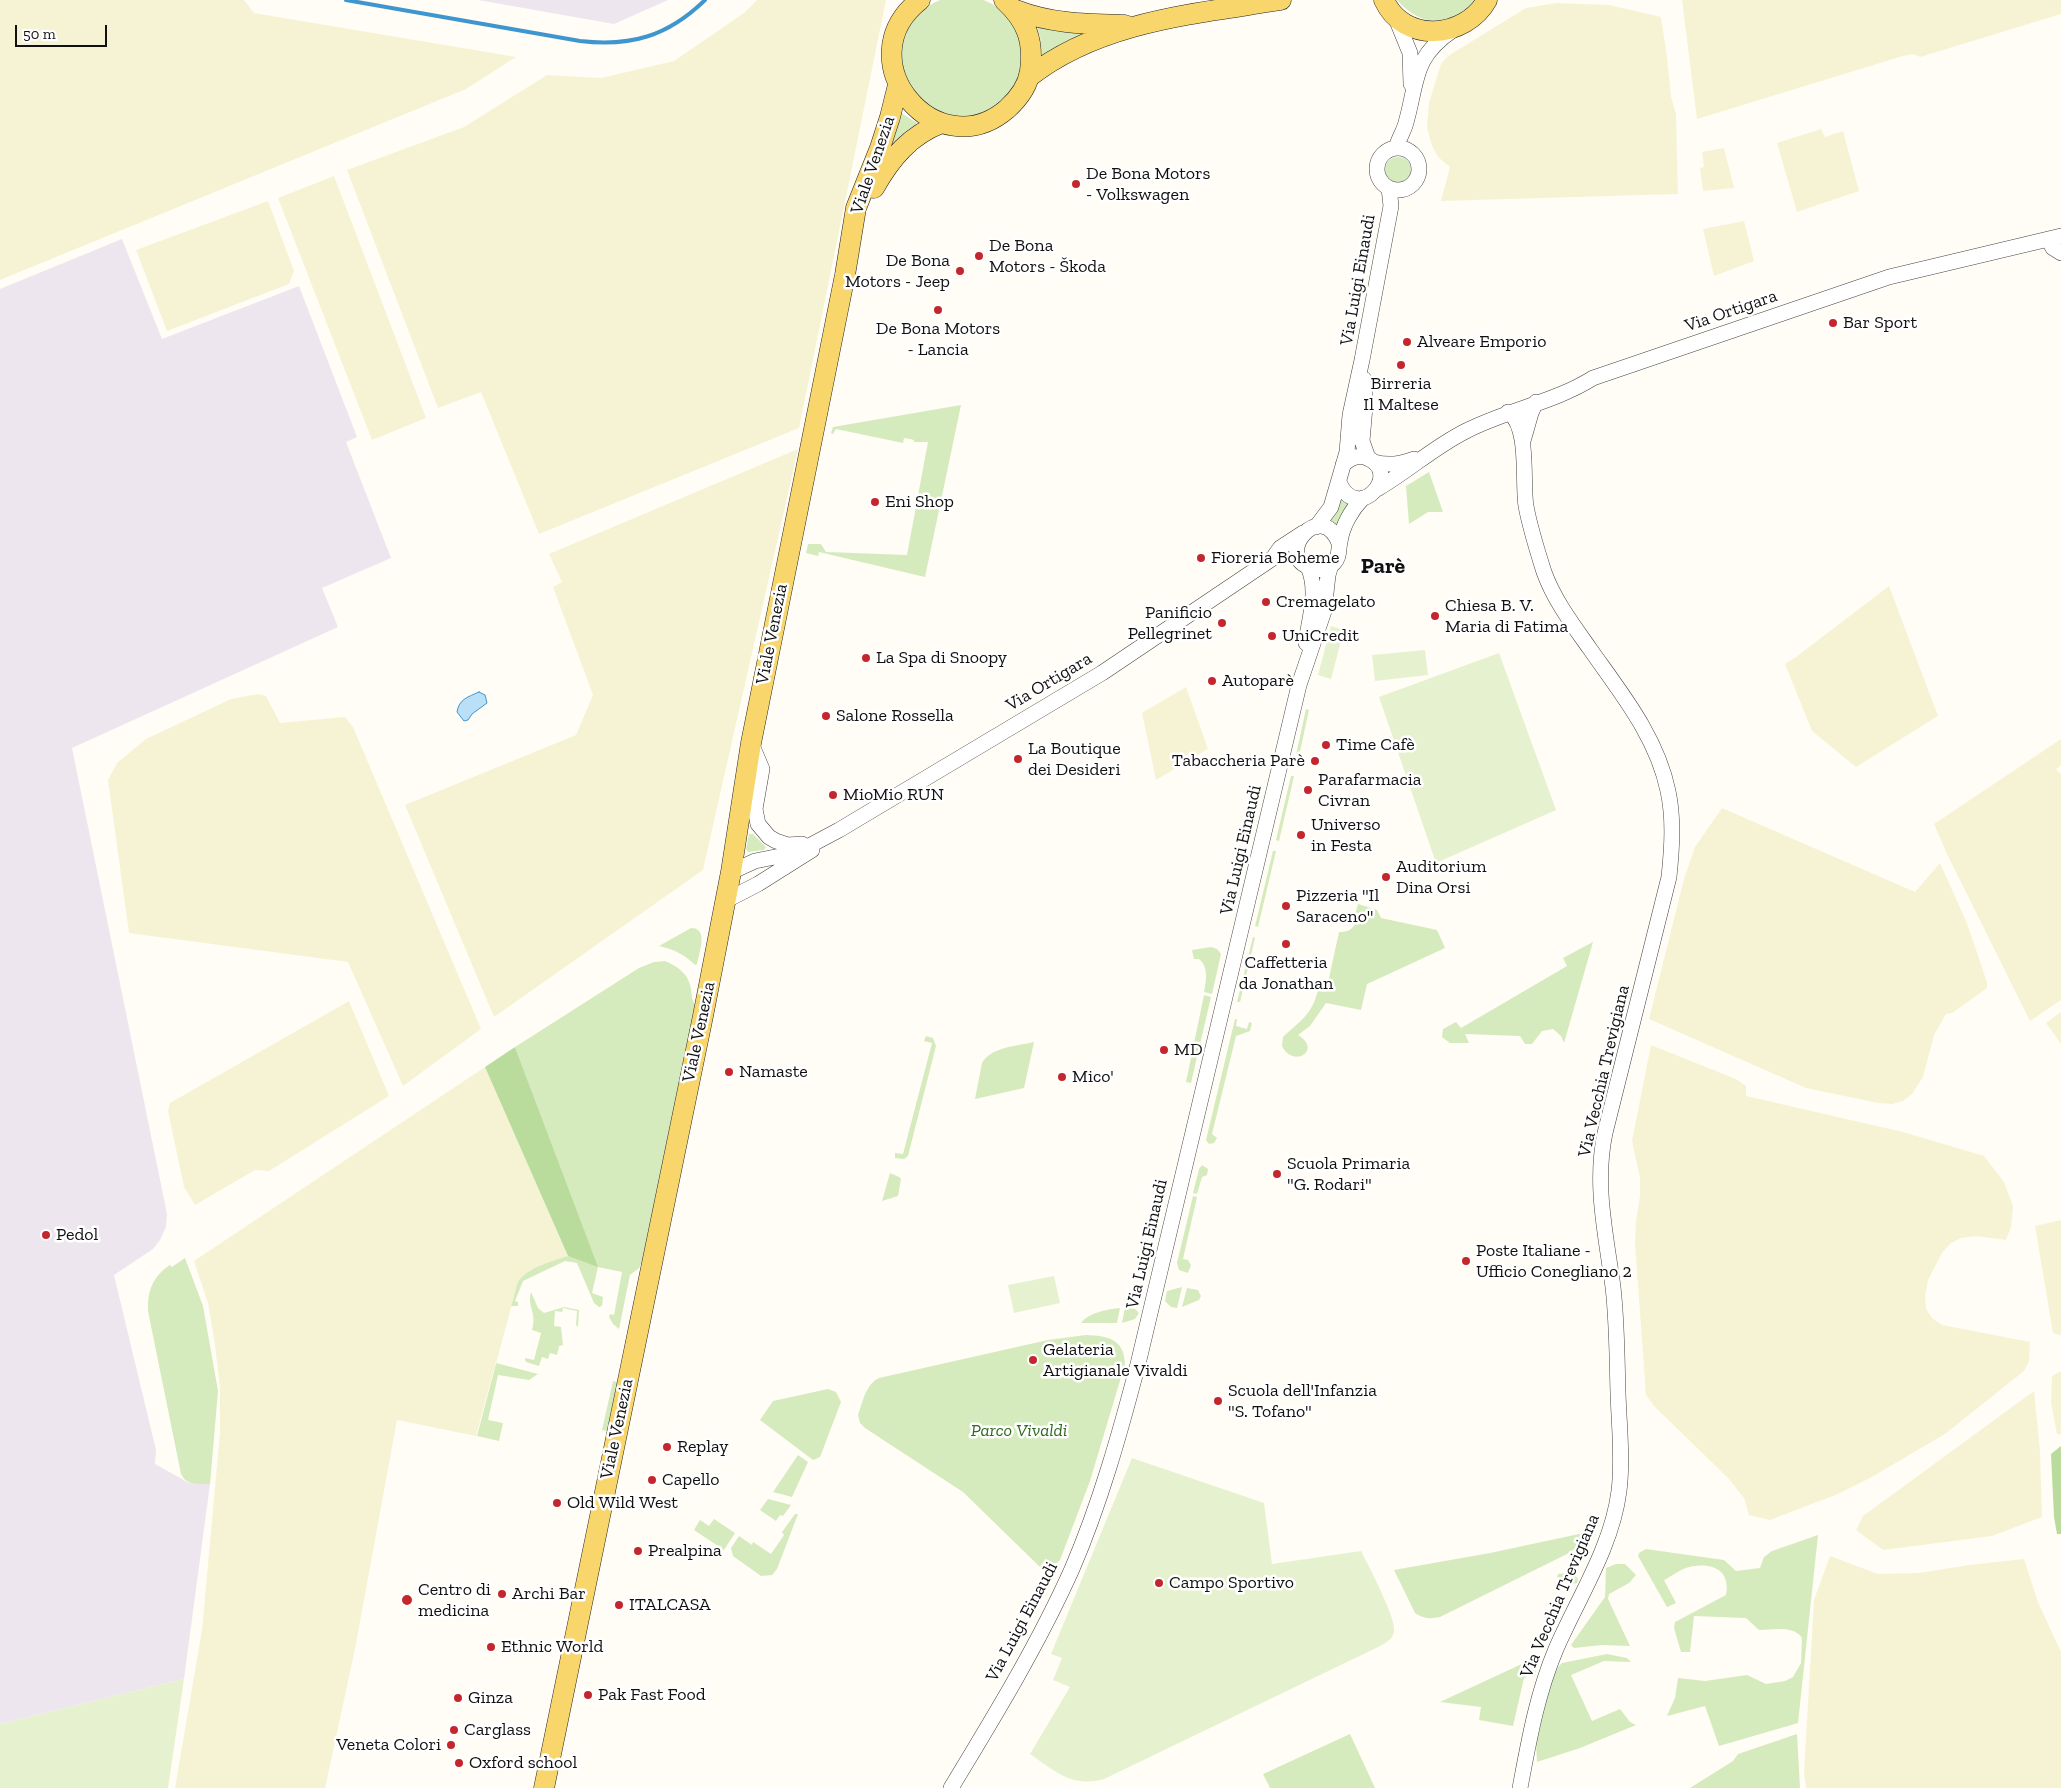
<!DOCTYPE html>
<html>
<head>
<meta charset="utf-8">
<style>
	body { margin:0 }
	#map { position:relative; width:2061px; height:1788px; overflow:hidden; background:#fffdf5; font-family:"Zilla Slab",serif }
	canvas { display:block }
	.scale { position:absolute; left:15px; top:25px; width:92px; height:22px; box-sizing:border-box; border:2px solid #111; border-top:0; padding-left:6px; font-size:15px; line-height:18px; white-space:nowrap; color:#111; -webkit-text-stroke:4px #fff; paint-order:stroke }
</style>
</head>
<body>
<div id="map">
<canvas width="2061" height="1788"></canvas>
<div class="scale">50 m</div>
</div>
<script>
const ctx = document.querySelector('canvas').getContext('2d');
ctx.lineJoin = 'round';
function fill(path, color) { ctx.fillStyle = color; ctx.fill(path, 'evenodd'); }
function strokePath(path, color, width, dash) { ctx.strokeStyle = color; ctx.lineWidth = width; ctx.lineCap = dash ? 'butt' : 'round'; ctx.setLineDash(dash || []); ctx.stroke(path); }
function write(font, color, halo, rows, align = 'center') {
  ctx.font = font + ' "Zilla Slab",serif'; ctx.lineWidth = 5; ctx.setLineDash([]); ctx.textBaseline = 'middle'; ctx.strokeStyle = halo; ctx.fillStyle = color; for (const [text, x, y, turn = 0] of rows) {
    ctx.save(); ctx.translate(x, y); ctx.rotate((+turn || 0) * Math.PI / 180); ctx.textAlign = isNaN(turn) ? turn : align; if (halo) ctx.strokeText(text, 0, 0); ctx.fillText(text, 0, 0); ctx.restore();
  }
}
fill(new Path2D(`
	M 478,0 L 668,0 L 614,24 Z
	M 122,239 L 162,339 L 299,286 L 357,437 L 346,442 L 391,558 L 322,588 L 338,627 L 72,748 L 167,1214 L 166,1227 L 160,1240 L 153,1249 L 114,1275 L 156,1450 L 155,1464 L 189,1483 L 210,1484 L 184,1679 L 0,1724 L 0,289 Z`), '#eee6ef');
fill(new Path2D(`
	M 0,0 L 244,0 L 254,13 L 516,57 L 466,89 L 0,280 Z
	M 757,0 L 886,0 L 799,428 L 539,534 L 481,392 L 438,408 L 347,170 L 464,127 L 547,75 L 601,78 L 674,61 L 744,13 Z
	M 1682,0 L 2061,0 L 2061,14 L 1920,57 L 1913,54 L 1903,56 L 1697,119 Z
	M 1556,3 L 1609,5 L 1661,17 L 1667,57 L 1671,97 L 1676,114 L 1678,194 L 1441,201 L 1450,167 L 1438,157 L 1432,146 L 1427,127 L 1429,103 L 1441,64 L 1448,56 L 1526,8 Z
	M 1821,129 L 1825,137 L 1843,131 L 1859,191 L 1797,212 L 1777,143 Z
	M 1724,148 L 1734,188 L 1703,191 L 1700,168 L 1704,167 L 1702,152 Z
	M 334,176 L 426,418 L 372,440 L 278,198 Z
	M 268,201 L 294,271 L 289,284 L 167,331 L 136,250 Z
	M 1744,221 L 1754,261 L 1714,276 L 1703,229 Z
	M 798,449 L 703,870 L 494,1017 L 405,805 L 576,735 L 593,695 L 553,587 L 562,582 L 549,554 Z
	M 1889,586 L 1938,716 L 1856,767 L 1812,731 L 1785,664 L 1796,657 Z
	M 1186,687 L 1208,749 L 1156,780 L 1142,713 Z
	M 258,694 L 266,696 L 280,723 L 345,717 L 353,727 L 481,1029 L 403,1086 L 348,962 L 129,933 L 108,780 L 117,763 L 146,739 L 231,699 Z
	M 2061,739 L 2061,765 L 2056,769 L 2061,774 L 2061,1000 L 2030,1021 L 1948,856 L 1934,824 Z
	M 1722,808 L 1915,892 L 1940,863 L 1966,921 L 1980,961 L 1987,983 L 1987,988 L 1952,1013 L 1946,1014 L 1934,1035 L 1923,1077 L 1912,1094 L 1903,1101 L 1892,1104 L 1878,1103 L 1806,1088 L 1649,1019 L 1684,879 L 1695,847 Z
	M 349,1001 L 389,1096 L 269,1171 L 255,1170 L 195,1205 L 184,1187 L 168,1111 L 170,1103 Z
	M 2061,1012 L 2061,1044 L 2046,1023 Z
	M 1651,1045 L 1736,1079 L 1746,1086 L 1746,1096 L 1903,1132 L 1984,1156 L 2004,1182 L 2013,1206 L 2011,1227 L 2006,1240 L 1976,1236 L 1961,1238 L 1951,1243 L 1942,1253 L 1928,1280 L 1925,1296 L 1926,1309 L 1932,1318 L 1942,1325 L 2030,1342 L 2029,1361 L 2024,1371 L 1945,1434 L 1870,1478 L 1838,1494 L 1770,1520 L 1749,1515 L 1744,1498 L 1728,1478 L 1654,1406 L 1646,1395 L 1635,1243 L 1636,1222 L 1640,1196 L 1640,1178 L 1632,1141 Z
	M 485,1067 L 568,1256 L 540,1266 L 517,1284 L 476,1436 L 397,1420 L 355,1649 L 325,1788 L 175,1788 L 202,1630 L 220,1433 L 220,1387 L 215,1345 L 208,1303 L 194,1261 Z
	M 2061,1220 L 2061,1334 L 2060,1335 L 2053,1333 L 2035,1226 Z
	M 2061,1371 L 2061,1434 L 2057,1434 L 2051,1403 L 2052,1376 Z
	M 2034,1391 L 2040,1451 L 2042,1517 L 1992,1536 L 1883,1550 L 1856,1530 L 1863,1516 Z
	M 1830,1556 L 1878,1574 L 1919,1573 L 1969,1565 L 2024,1559 L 2038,1602 L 2061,1652 L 2061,1788 L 1806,1788 L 1804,1772 L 1814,1600 Z`), '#f6f3d4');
fill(new Path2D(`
	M902 56a60 60 0 1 1 120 0a60 60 0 1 1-120 0Z
	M 1397,0 L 1475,0 C 1455,31 1419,26 1397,0 Z
	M 1037,27 L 1092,32 L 1064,43 L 1042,56 L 1040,37 Z
	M 900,112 L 920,125 L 884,160 L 899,122 Z
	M1385 170a13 13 0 1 1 26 0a13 13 0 1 1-26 0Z
	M 961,405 L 925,577 L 819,552 L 818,556 L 806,553 L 808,544 L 821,544 L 826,552 L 907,555 L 928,442 L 914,442 L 914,440 L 904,438 L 903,443 L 836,429 L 833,434 L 831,433 L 833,427 Z
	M 1429,472 L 1443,512 L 1428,512 L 1409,524 L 1406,486 Z
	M 1340,497 L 1350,503 L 1339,529 L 1329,523 Z
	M 1306,709 L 1309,710 L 1297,765 L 1294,764 Z
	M 1291,776 L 1294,776 L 1279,841 L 1276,840 Z
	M 749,834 L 753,834 L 766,847 L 764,850 L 748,852 L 746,849 Z
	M 1273,851 L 1276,851 L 1258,927 L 1255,926 Z
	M 1358,904 L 1377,910 L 1381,918 L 1437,930 L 1445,948 L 1367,984 L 1361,1010 L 1326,1003 L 1310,1026 L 1298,1035 C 1323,1050 1293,1069 1282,1046 L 1283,1037 C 1300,1021 1312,1015 1318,990 L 1326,992 L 1339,932 C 1348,932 1351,930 1356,923 L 1353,922 Z
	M 691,928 C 709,928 699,952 697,964 L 695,965 C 684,954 675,950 659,946 Z
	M 1253,937 L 1255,938 L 1240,1002 L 1237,1002 Z
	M 1593,942 L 1564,1043 L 1561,1036 L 1553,1029 L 1542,1031 L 1532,1044 L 1525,1044 L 1520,1036 L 1465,1034 L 1469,1043 L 1450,1043 L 1442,1037 L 1443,1029 L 1456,1022 L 1461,1028 L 1567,966 L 1563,958 Z
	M 1211,947 L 1217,949 L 1221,954 L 1212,994 L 1204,992 C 1206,981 1209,967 1199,959 L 1194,959 L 1192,950 Z
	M 665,961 C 677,966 689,974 691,989 C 692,995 691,999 695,1004 L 642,1262 L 639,1268 L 630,1275 L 619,1329 L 613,1324 L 609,1317 L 610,1314 L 614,1315 L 622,1272 L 598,1267 L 592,1293 L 603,1297 L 602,1306 L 599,1307 L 594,1303 L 577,1263 L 565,1261 L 523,1281 L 515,1301 L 518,1302 L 518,1306 L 511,1306 L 496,1363 L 538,1374 L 529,1380 L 498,1375 L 488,1420 L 503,1423 L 499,1441 L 477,1436 L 517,1284 C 526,1267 551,1262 568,1256 L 597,1266 L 515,1047 L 639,968 L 654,962 Z
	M 1204,995 L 1211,997 L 1191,1083 L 1186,1082 Z
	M 1235,1019 L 1237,1019 L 1236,1026 L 1247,1029 L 1249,1022 L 1252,1023 L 1250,1031 L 1236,1036 L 1212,1134 L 1217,1138 L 1214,1143 L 1209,1144 L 1206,1140 Z
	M 926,1036 L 933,1038 L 936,1046 L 908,1156 L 904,1159 L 895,1158 L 895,1153 L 903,1154 L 932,1043 L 924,1041 Z
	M 1034,1042 L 1024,1088 L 975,1099 L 982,1063 C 991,1047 1017,1046 1034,1042 Z
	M 1202,1165 L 1208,1169 L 1207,1175 L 1202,1177 L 1197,1194 L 1193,1193 L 1199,1169 Z
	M 890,1173 L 899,1177 L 901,1179 L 898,1196 L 882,1201 Z
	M 1193,1196 L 1197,1197 L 1183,1259 L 1188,1260 L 1191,1265 L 1188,1273 L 1179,1270 L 1177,1263 Z
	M 185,1258 L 203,1306 L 218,1391 L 210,1484 C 198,1484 187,1486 181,1474 L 148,1311 C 147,1291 153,1276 170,1265 L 172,1267 Z
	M 1182,1287 L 1177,1308 L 1171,1307 L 1165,1301 L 1167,1291 Z
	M 1187,1288 L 1198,1290 L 1201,1296 L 1199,1300 L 1182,1307 Z
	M 531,1292 L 538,1308 L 544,1313 L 564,1307 L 579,1310 L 578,1327 L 576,1325 L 577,1311 L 563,1308 L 562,1312 L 555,1311 L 554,1326 L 561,1327 L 563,1345 L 559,1346 L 557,1355 L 550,1353 L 548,1359 L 542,1357 L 539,1366 L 526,1362 L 525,1360 L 525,1358 L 534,1360 L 541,1333 L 532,1330 C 537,1311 527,1308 531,1292 Z
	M 1125,1307 L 1135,1309 L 1139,1313 L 1135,1319 L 1122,1323 Z
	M 1120,1308 L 1117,1323 L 1081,1323 C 1088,1313 1108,1309 1120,1308 Z
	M 1086,1335 C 1107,1336 1124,1338 1125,1364 L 1090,1481 L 1060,1560 L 1050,1570 L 1042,1569 L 963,1492 L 865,1428 L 860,1423 L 858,1415 C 863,1401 866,1384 879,1378 L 1048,1340 Z
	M 613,1381 L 617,1382 L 607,1431 L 602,1430 Z
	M 828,1389 L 836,1392 L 841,1402 L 820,1457 L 813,1460 L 760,1420 L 773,1401 Z
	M 798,1455 L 808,1462 L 792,1497 L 773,1492 Z
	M 768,1499 L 791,1505 L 783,1516 L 780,1515 L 776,1521 L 760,1510 Z
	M 795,1514 L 798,1514 L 777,1569 L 772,1575 L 761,1576 L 733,1556 L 731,1548 L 739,1536 L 752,1545 L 753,1542 L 771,1554 L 784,1535 L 782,1532 Z
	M 714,1519 L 735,1533 L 724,1550 L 694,1530 L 700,1520 L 709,1526 Z
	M 1593,1531 L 1585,1541 L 1569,1553 L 1440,1617 C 1431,1619 1424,1619 1415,1613 L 1394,1570 L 1490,1553 Z
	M 1818,1535 L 1798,1723 L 1719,1746 L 1705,1706 L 1667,1716 L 1675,1698 L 1678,1678 L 1705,1681 L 1747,1675 L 1766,1684 L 1785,1681 L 1793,1677 L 1801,1663 L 1802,1638 C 1794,1625 1772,1630 1759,1630 L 1746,1618 L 1694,1616 L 1690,1652 L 1681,1652 L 1674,1628 L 1675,1622 L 1726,1595 C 1731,1569 1711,1562 1689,1567 C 1681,1569 1672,1576 1664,1580 L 1676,1603 L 1667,1607 L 1638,1556 L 1639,1553 L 1646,1549 L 1724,1560 L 1736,1571 L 1760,1568 L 1764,1557 L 1772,1551 Z
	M 1616,1564 L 1625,1564 L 1636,1575 L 1629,1583 L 1609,1594 L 1608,1599 L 1630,1646 L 1602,1645 L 1574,1648 L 1571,1645 L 1605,1597 L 1606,1568 Z
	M 1566,1573 L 1575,1575 L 1578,1579 L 1577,1583 L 1573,1584 L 1557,1577 L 1558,1574 Z
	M 1607,1654 L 1627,1658 L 1631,1662 L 1604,1661 L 1571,1675 L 1592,1721 L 1620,1709 L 1630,1722 L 1636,1725 L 1580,1748 L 1537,1762 L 1536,1742 L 1545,1700 L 1555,1670 L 1562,1663 Z
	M 1541,1655 L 1535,1673 L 1524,1678 L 1513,1726 L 1479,1720 L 1481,1707 L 1440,1702 Z
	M 1350,1734 L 1375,1788 L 1270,1788 L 1263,1774 Z
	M 1797,1734 L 1800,1788 L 1690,1788 L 1733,1761 L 1738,1754 Z`), '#d5ebbd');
fill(new Path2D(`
	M 515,1047 L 598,1267 L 568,1256 L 485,1067 Z
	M 2061,1446 L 2061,1534 L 2057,1534 L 2054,1517 L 2051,1454 Z`), '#b9dc9c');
fill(new Path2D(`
	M 1331,626 L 1344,630 L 1331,679 L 1318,675 Z
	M 1425,650 L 1428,675 L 1375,681 L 1372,655 Z
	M 1499,653 L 1556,810 L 1436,863 L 1379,697 Z
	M 1054,1276 L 1060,1303 L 1014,1313 L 1008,1285 Z
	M 1132,1458 L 1264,1503 L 1272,1564 L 1361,1551 C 1368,1565 1397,1619 1394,1632 C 1392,1641 1382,1645 1374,1649 L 1104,1779 C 1072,1788 1055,1771 1030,1754 L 1070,1687 L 1053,1680 L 1062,1658 L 1051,1654 Z
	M 184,1679 L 168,1788 L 0,1788 L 0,1724 Z`), '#e6f2cf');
const water = new Path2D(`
	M 479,692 L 485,695 L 487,703 L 472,714 L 468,720 L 464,721 L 457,712 C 459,699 468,697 479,692 Z`);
fill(water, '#b9e0f7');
strokePath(water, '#3f96cf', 1);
strokePath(new Path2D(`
	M 346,0 L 580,41 C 631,47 668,36 705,0`), '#3f96cf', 4);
const minor = new Path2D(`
	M 1395,16 L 1410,53 L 1411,84
	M 1396,148 C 1398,141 1402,134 1405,126 C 1418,83 1411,58 1453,30
	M1377 169a21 21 0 1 1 42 0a21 21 0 1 1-42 0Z
	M 2048,239 L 2053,248 L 2061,253
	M 1364,379 L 1365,407 L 1362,441 L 1368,458
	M 1508,412 C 1530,425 1522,483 1526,506 C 1530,528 1537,550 1544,572 C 1554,600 1573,625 1590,649 C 1621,693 1657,737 1668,791 C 1674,819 1672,848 1669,877 L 1605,1133 C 1594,1185 1606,1235 1613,1287 C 1617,1322 1617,1358 1618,1393 C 1619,1425 1623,1459 1619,1491 C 1612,1547 1578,1598 1556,1649 C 1537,1694 1529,1740 1520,1788
	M 1523,441 L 1531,413 L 1536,402
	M 1374,462 C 1389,466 1400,464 1414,459
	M 1339,482 C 1357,525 1404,473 1367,458 C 1358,454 1350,458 1343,465
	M 1377,489 C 1408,471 1434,447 1466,431 C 1507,410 1555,402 1593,378 L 1889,277 L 2061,236
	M 1316,527 L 1331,507 L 1347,452 L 1350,415 L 1362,360 L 1391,206 L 1389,188
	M 1339,543 C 1321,497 1272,557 1312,568 C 1320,571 1328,569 1334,563 C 1340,557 1338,550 1340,542 C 1342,526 1352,509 1363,498
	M 1306,643 C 1309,618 1319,591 1308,567
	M 751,743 L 762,769 L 755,809 L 758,824 L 769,837 L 776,841 L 788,845 L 802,844
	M 731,872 L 755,861 L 785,855 L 809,846 L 839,830 L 1102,673 L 1273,558 L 1280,548 L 1303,533
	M 725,901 L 758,884 L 812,850
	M 951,1788 C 994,1717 1038,1645 1072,1569 C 1100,1504 1120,1433 1138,1364 L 1299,685 L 1324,611 L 1328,575 L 1331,565`);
const major = new Path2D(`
	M 920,0 C 844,60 937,169 1007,109 C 1018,99 1028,86 1030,71 C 1034,41 1027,21 1004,0
	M 1384,0 C 1404,44 1465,39 1487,0
	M 1016,10 C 1052,24 1087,24 1125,25
	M 1029,77 C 1100,21 1195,14 1281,0
	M 874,188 C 891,158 910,135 942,123
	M 544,1788 L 703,1016 L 731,872 L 751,743 L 845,275 L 856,208 L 880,148 L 890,117 L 898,85`);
strokePath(minor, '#444', 16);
strokePath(major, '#222', 21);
strokePath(minor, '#fff', 15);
strokePath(major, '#f9d66b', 20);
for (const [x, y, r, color] of [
	[1076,184,5,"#c4262e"],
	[979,256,5,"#c4262e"],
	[960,271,5,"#c4262e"],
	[938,310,5,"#c4262e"],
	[1833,323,5,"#c4262e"],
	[1407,342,5,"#c4262e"],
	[1401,365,5,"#c4262e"],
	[875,502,5,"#c4262e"],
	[1201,558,5,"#c4262e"],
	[1266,602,5,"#c4262e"],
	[1435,616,5,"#c4262e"],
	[1222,623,5,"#c4262e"],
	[1272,636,5,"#c4262e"],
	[866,658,5,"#c4262e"],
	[1212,681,5,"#c4262e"],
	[826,716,5,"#c4262e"],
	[1326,745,5,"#c4262e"],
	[1018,759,5,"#c4262e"],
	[1315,761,5,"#c4262e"],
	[1308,790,5,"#c4262e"],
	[833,795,5,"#c4262e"],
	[1301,835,5,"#c4262e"],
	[1386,877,5,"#c4262e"],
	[1286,906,5,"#c4262e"],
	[1286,944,5,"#c4262e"],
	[1164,1050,5,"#c4262e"],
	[729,1072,5,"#c4262e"],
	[1062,1077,5,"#c4262e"],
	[1277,1174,5,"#c4262e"],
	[46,1235,5,"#c4262e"],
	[1466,1261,5,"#c4262e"],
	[1033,1360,5,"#c4262e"],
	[1218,1401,5,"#c4262e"],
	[667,1447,5,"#c4262e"],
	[652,1480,5,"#c4262e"],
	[557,1503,5,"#c4262e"],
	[638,1551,5,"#c4262e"],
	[1159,1583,5,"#c4262e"],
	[502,1594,5,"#c4262e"],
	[407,1600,6,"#c4262e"],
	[619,1605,5,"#c4262e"],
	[491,1647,5,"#c4262e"],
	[588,1695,5,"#c4262e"],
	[458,1698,5,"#c4262e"],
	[454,1730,5,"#c4262e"],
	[451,1745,5,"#c4262e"],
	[459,1763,5,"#c4262e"]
]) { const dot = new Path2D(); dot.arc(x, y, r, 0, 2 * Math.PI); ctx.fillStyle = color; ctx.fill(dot); strokePath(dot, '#fff', 2); }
write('18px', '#111', '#fff', [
	["Viale Venezia",873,165,-71],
	["Via Luigi Einaudi",1358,280,-80],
	["Via Ortigara",1731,311,-19],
	["Viale Venezia",772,634,-79],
	["Via Ortigara",1049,682,-31],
	["Via Luigi Einaudi",1241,850,-77],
	["Viale Venezia",699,1032,-78],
	["Via Vecchia Trevigiana",1604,1071,-77],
	["Via Luigi Einaudi",1147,1244,-77],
	["Viale Venezia",617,1429,-78],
	["Via Vecchia Trevigiana",1560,1596,-67],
	["Via Luigi Einaudi",1022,1622,-62]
]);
write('18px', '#111', '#fff', [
	["De Bona Motors",1086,174],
	["- Volkswagen",1086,195],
	["De Bona",989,246],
	["Motors - Škoda",989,267],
	["De Bona",950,261,"right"],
	["Motors - Jeep",950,282,"right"],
	["Bar Sport",1843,323],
	["De Bona Motors",938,329,"center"],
	["- Lancia",938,350,"center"],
	["Alveare Emporio",1417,342],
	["Birreria",1401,384,"center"],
	["Il Maltese",1401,405,"center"],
	["Eni Shop",885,502],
	["Fioreria Boheme",1211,558],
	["Cremagelato",1276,602],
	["Chiesa B. V.",1445,606],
	["Maria di Fatima",1445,627],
	["Panificio",1212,613,"right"],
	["Pellegrinet",1212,634,"right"],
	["UniCredit",1282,636],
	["La Spa di Snoopy",876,658],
	["Autoparè",1222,681],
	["Salone Rossella",836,716],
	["Time Cafè",1336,745],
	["La Boutique",1028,749],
	["dei Desideri",1028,770],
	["Tabaccheria Parè",1305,761,"right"],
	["Parafarmacia",1318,780],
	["Civran",1318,801],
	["MioMio RUN",843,795],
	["Universo",1311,825],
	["in Festa",1311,846],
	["Auditorium",1396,867],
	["Dina Orsi",1396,888],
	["Pizzeria \"Il",1296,896],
	["Saraceno\"",1296,917],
	["Caffetteria",1286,963,"center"],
	["da Jonathan",1286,984,"center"],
	["MD",1174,1050],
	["Namaste",739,1072],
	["Mico'",1072,1077],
	["Scuola Primaria",1287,1164],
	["\"G. Rodari\"",1287,1185],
	["Pedol",56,1235],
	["Poste Italiane -",1476,1251],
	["Ufficio Conegliano 2",1476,1272],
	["Gelateria",1043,1350],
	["Artigianale Vivaldi",1043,1371],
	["Scuola dell'Infanzia",1228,1391],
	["\"S. Tofano\"",1228,1412],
	["Replay",677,1447],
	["Capello",662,1480],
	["Old Wild West",567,1503],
	["Prealpina",648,1551],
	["Campo Sportivo",1169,1583],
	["Centro di",418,1590],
	["medicina",418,1611],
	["Archi Bar",512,1594],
	["ITALCASA",629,1605],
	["Ethnic World",501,1647],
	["Pak Fast Food",598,1695],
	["Ginza",468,1698],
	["Carglass",464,1730],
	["Veneta Colori",441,1745,"right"],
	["Oxford school",469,1763]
], 'left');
write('italic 18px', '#2f6b1f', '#fff', [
	["Parco Vivaldi",1019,1431]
]);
write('bold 22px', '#111', '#fff', [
	["Parè",1383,567]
]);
</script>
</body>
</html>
